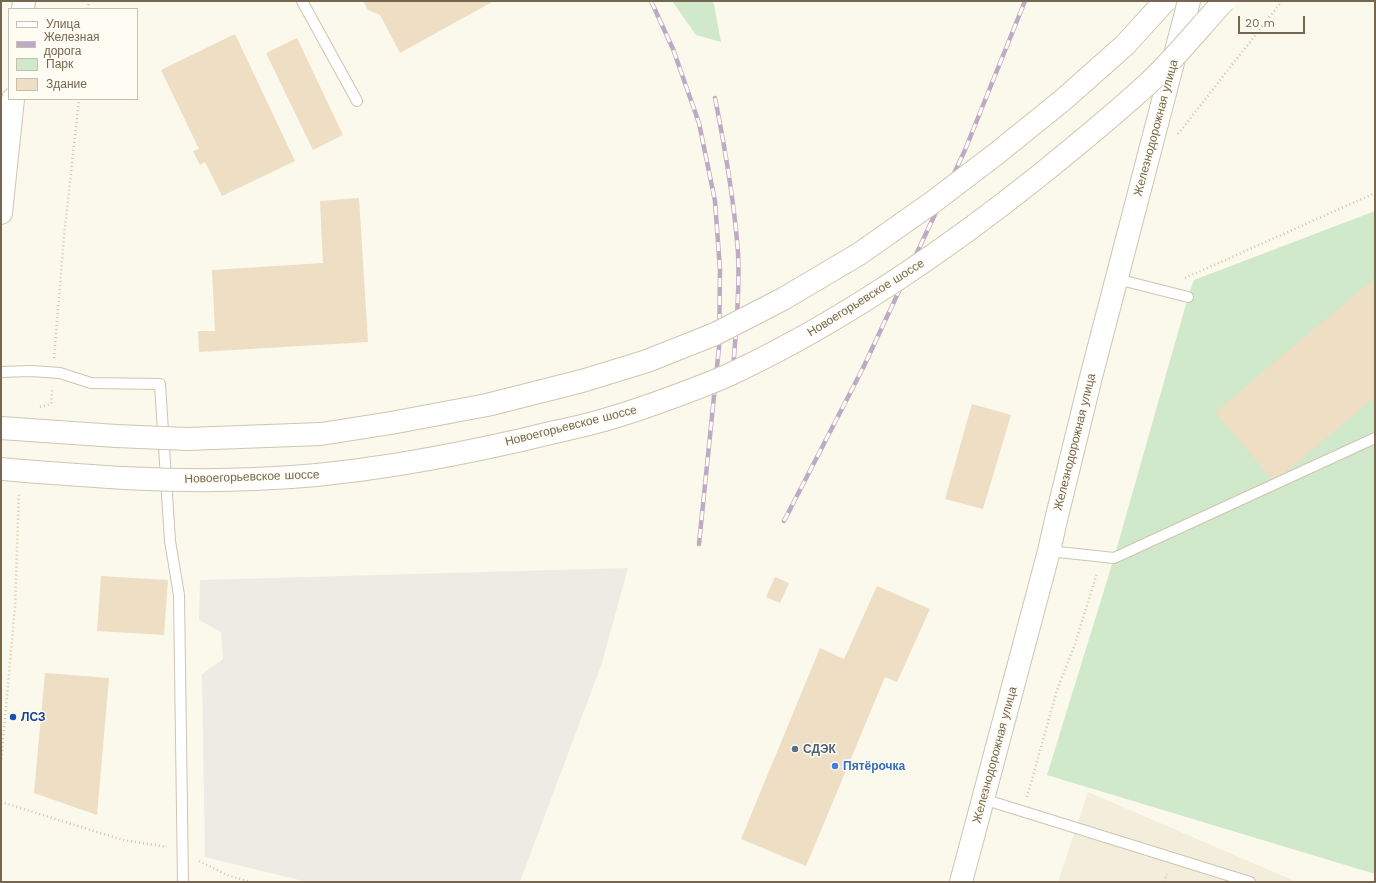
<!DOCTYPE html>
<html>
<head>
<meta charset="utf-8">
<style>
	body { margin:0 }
	#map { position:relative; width:1376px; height:883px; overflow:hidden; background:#fbf9ec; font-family:"Work Sans",sans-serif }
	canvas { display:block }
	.frame { position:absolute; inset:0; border:2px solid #756650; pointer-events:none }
	.legend { position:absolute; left:8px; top:8px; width:130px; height:92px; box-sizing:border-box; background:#fefcf3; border:1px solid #c7c0b2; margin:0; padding:5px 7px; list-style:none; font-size:12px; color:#756650 }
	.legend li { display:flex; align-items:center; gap:8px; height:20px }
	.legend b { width:20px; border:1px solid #c7c0b2 }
	.scale { position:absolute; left:1238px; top:16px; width:67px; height:18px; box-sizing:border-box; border:2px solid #756650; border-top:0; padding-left:5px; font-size:12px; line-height:14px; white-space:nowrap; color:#756650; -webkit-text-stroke:3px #fefcf3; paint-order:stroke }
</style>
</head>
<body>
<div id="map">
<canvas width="1376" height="883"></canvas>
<div class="frame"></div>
<ul class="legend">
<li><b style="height:5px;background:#fff"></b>Улица</li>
<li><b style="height:5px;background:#bfaac6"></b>Железная дорога</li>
<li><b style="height:11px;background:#d0e9cb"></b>Парк</li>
<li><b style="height:11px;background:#eddec4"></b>Здание</li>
</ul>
<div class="scale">20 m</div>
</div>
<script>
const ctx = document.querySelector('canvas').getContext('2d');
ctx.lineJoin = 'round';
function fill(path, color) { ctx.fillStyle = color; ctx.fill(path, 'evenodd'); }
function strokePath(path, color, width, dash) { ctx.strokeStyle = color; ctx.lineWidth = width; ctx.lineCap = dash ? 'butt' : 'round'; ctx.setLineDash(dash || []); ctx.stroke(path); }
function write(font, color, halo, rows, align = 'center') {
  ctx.font = font + ' "Work Sans",sans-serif'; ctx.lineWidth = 3; ctx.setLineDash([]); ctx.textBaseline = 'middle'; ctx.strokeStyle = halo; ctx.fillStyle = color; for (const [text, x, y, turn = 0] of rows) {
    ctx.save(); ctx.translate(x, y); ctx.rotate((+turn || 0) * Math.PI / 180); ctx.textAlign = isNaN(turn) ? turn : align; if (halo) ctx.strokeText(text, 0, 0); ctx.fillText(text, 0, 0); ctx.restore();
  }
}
fill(new Path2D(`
	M 1088,792 L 1297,882 L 1058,882 Z`), '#f3eddb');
fill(new Path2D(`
	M 628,568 L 601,666 L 520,882 L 307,882 L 205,857 L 202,674 L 223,659 L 221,632 L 199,620 L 200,580 Z`), '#eeebe4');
fill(new Path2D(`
	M 672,1 L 712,1 L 714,5 L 721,42 L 696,35 Z
	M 1375,211 L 1375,874 L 1047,775 L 1114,558 L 1188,297 L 1194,280 Z`), '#d0e9cb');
fill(new Path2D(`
	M 363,1 L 494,1 L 400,53 L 380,15 L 368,10 Z
	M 235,34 L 295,161 L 222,196 L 205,162 L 200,165 L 193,151 L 199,149 L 161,70 Z
	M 297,38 L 343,135 L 313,150 L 266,53 Z
	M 359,198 L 368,342 L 199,352 L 198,331 L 215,331 L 212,270 L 323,263 L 320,201 Z
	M 1375,278 L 1375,397 L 1274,482 L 1215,412 Z
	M 972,404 L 1011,415 L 983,509 L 945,499 Z
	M 101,576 L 168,580 L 164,635 L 97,631 Z
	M 775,577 L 789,583 L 780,603 L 766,597 Z
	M 877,586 L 930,609 L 897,682 L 885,677 L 806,866 L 741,839 L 820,648 L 844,659 Z
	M 45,673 L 109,678 L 97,815 L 34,793 Z`), '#eddec4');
const service = new Path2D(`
	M 302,1 L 357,101
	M 1117,279 L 1188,297
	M 1,372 L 31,371 L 60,373 L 91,383 L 160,384 L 170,541 L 179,595 L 183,882
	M 1049,551 L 1114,558 L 1375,438
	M 983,799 L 1250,882`);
const tertiary = new Path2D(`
	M 961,882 L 1049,551 L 1056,520 L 1090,381 L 1189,1`);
const secondary = new Path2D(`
	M 23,9 L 24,1
	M 1,213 L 13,99`);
strokePath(service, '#cdc5b2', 12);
strokePath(tertiary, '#cdc5b2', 24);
strokePath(secondary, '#d0c5b0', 24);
strokePath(new Path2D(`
	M 88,9 L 89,1
	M 1178,134 L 1282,1
	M 1185,278 L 1375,193
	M 54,358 L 64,237 L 79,99
	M 40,407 L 51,404 L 52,389
	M 1,763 L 15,606 L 19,492
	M 1027,797 L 1057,690 L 1075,644 L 1097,573
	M 1,802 L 123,840 L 167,847
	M 199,861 L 227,875 L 250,882
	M 1164,882 L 1167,874`), '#d4c4a8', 2.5, [1, 3]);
strokePath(service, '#fff', 10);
strokePath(tertiary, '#fff', 22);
strokePath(secondary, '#fff', 22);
const rail = new Path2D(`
	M 651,1 L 673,49 L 699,123 L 715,201 L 720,270 L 719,347 L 699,544
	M 715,98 C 725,148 734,200 738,252 C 740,295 735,339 732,383
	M 784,521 L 863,368 L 965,150 L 1025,1`);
strokePath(rail, '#bfaac6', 4.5);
strokePath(rail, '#fefcf3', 3, [9]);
const secondaryBridge = new Path2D(`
	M 1,428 L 116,436 L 187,439 L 321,434 L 391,423 L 487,405 L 582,381 L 647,361 L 715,334 L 783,299 L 859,254 L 933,202 L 996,154 L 1063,100 L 1125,45 L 1165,1
	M 1,469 C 86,476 170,483 255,479 C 346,476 437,459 526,439 C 548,433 571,429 593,423 C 628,414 663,401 697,388 C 709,383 723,378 735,372 C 847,319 949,248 1045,171 C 1082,141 1120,110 1155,77 C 1179,53 1201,26 1224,1`);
strokePath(secondaryBridge, '#d0c5b0', 24, []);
strokePath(secondaryBridge, '#fff', 22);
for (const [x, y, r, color] of [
	[13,717,4,"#1a4fb4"],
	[795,749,4,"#5c6f8a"],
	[835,766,4,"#3f7fe0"]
]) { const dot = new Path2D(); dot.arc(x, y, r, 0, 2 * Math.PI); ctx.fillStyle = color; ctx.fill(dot); strokePath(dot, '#fefcf3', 1.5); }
write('12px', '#756650', '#fefcf3', [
	["Железнодорожная улица",1156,128,-75],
	["Новоегорьевское шоссе",866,298,-32],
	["Новоегорьевское шоссе",571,426,-14],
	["Железнодорожная улица",1075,442,-76],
	["Новоегорьевское шоссе",252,477,-2],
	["Железнодорожная улица",995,755,-75]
]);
write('bold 12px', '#164399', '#fefcf3', [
	["ЛСЗ",21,717]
], 'left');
write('bold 12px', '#4e5e75', '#fefcf3', [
	["СДЭК",803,749]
], 'left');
write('bold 12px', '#366cbe', '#fefcf3', [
	["Пятёрочка",843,766]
], 'left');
</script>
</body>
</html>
